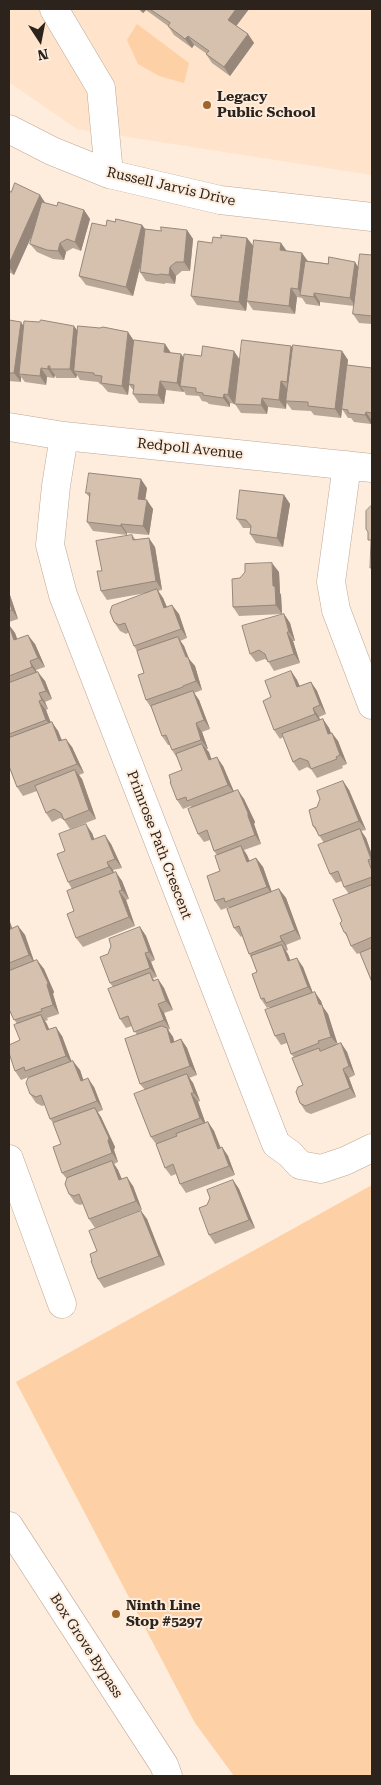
<!DOCTYPE html>
<html>
<head>
<meta charset="utf-8">
<style>
	body { margin:0 }
	#map { position:relative; width:381px; height:1785px; overflow:hidden; background:#feecdc; font-family:"Roboto Serif",serif }
	canvas { display:block }
	.frame { position:absolute; inset:0; border:10px solid #2b231c; pointer-events:none }
	.north { position:absolute; left:15px; top:15px; width:50px; height:50px; -webkit-text-stroke:4px #feecdc; paint-order:stroke; rotate:169deg; font-size:14px; font-weight:700; line-height:20px; text-align:center; color:#2b231c }
	.north::after { content:''; display:block; margin:auto; width:18px; height:22px; background:#2b231c; clip-path:polygon(50% 0,100% 100%,50% 72%,0 100%) }
</style>
</head>
<body>
<div id="map">
<canvas width="381" height="1785"></canvas>
<div class="frame"></div>
<div class="north">N</div>
</div>
<script>
const ctx = document.querySelector('canvas').getContext('2d');
ctx.lineJoin = 'round';
function fill(path, color) { ctx.fillStyle = color; ctx.fill(path, 'evenodd'); }
function strokePath(path, color, width, dash) { ctx.strokeStyle = color; ctx.lineWidth = width; ctx.lineCap = dash ? 'butt' : 'round'; ctx.setLineDash(dash || []); ctx.stroke(path); }
function write(font, color, halo, rows, align = 'center') {
  ctx.font = font + ' "Roboto Serif",serif'; ctx.lineWidth = 4; ctx.setLineDash([]); ctx.textBaseline = 'middle'; ctx.strokeStyle = halo; ctx.fillStyle = color; for (const [text, x, y, turn = 0] of rows) {
    ctx.save(); ctx.translate(x, y); ctx.rotate((+turn || 0) * Math.PI / 180); ctx.textAlign = isNaN(turn) ? turn : align; if (halo) ctx.strokeText(text, 0, 0); ctx.fillText(text, 0, 0); ctx.restore();
  }
}
fill(new Path2D(`
	M 9,9 L 372,9 L 372,175 L 77,129 L 9,82 Z`), '#ffe3ca');
fill(new Path2D(`
	M 137,24 L 189,63 L 184,83 L 159,76 L 138,64 L 127,40 Z
	M 372,1185 L 372,1776 L 234,1776 L 195,1723 L 16,1382 Z`), '#fed0a6');
const minor = new Path2D(`
	M 54,9 L 101,88 L 109,174
	M 9,129 L 52,151 L 109,174 L 220,200 L 372,217
	M 9,427 L 64,436 L 372,468
	M 64,436 L 56,486 L 50,545 L 63,595 L 276,1144 L 290,1154 L 300,1165 L 321,1169 L 345,1161 L 372,1148
	M 347,465 L 331,582 L 336,610 L 372,705
	M 9,1159 L 62,1304`);
const major = new Path2D(`
	M 9,1526 L 164,1765 L 168,1776`);
strokePath(minor, '#bda896', 29);
strokePath(major, '#bda896', 29);
strokePath(minor, '#fff', 28);
strokePath(major, '#fff', 28);
fill(new Path2D(`
	M 138,9 L 249,9 L 236,26 L 248,34 L 254,43 L 230,76 L 212,63 L 206,54 L 207,54 L 194,45 L 192,48 L 174,35 L 168,26 L 146,10 L 143,13 Z
	M 9,191 L 11,192 L 40,195 L 45,203 L 57,206 L 84,210 L 90,219 L 81,251 L 73,248 L 66,252 L 64,260 L 53,259 L 37,252 L 30,244 L 34,231 L 14,275 L 9,272 Z
	M 115,222 L 142,225 L 145,229 L 161,231 L 187,230 L 193,239 L 190,271 L 182,271 L 176,276 L 175,284 L 166,283 L 164,284 L 146,281 L 140,272 L 142,260 L 133,296 L 86,285 L 79,276 L 106,226 Z
	M 221,238 L 247,238 L 254,247 L 246,311 L 197,305 L 191,296 L 212,243 Z
	M 281,243 L 287,251 L 302,253 L 308,261 L 359,267 L 372,255 L 372,324 L 359,323 L 353,314 L 354,306 L 320,302 L 320,306 L 306,304 L 302,298 L 297,297 L 295,314 L 253,310 L 247,301 Z
	M 9,320 L 24,326 L 78,331 L 128,332 L 134,341 L 165,344 L 171,353 L 181,354 L 184,358 L 201,356 L 240,359 L 291,346 L 292,348 L 342,351 L 348,360 L 341,418 L 314,415 L 311,411 L 292,410 L 286,402 L 286,409 L 268,407 L 267,414 L 241,413 L 235,404 L 230,403 L 230,407 L 209,404 L 207,402 L 202,401 L 199,396 L 186,395 L 184,391 L 183,392 L 166,390 L 164,404 L 139,403 L 133,394 L 134,391 L 129,385 L 128,395 L 108,392 L 102,385 L 100,384 L 98,382 L 80,380 L 77,375 L 76,378 L 56,378 L 55,375 L 54,378 L 47,377 L 46,385 L 25,382 L 21,377 L 21,382 L 9,381 Z
	M 372,368 L 372,421 L 371,424 L 354,422 L 351,418 L 348,418 L 342,409 Z
	M 147,488 L 145,500 L 153,509 L 149,535 L 127,533 L 127,535 L 93,531 L 87,522 L 90,498 L 86,493 Z
	M 284,495 L 290,504 L 283,547 L 256,543 L 250,534 L 251,528 L 243,528 L 237,519 Z
	M 132,535 L 136,540 L 155,547 L 162,590 L 158,591 L 163,598 L 167,607 L 179,614 L 187,638 L 180,641 L 184,646 L 189,659 L 195,666 L 202,690 L 194,693 L 199,700 L 210,729 L 202,732 L 208,749 L 206,749 L 211,759 L 223,766 L 234,792 L 244,799 L 255,822 L 254,824 L 261,844 L 244,850 L 247,855 L 250,861 L 256,858 L 263,867 L 272,892 L 279,889 L 286,898 L 301,939 L 286,945 L 288,950 L 286,951 L 290,960 L 303,967 L 313,993 L 321,1001 L 323,1007 L 328,1014 L 337,1045 L 341,1043 L 347,1052 L 355,1075 L 349,1078 L 356,1097 L 311,1114 L 306,1112 L 300,1103 L 303,1085 L 294,1057 L 291,1054 L 287,1043 L 281,1045 L 275,1036 L 270,1008 L 269,1007 L 267,1008 L 261,999 L 257,972 L 252,959 L 249,954 L 242,936 L 241,937 L 234,928 L 229,907 L 221,910 L 215,901 L 220,871 L 217,855 L 214,851 L 210,840 L 204,842 L 198,834 L 191,806 L 183,809 L 177,800 L 171,782 L 182,770 L 177,758 L 172,750 L 170,745 L 168,745 L 162,736 L 152,709 L 146,700 L 144,673 L 137,651 L 134,646 L 129,632 L 126,634 L 120,631 L 114,622 L 146,593 L 107,600 L 101,591 L 102,571 Z
	M 279,572 L 280,593 L 281,595 L 282,614 L 239,616 L 233,607 L 240,578 Z
	M 9,592 L 18,619 L 9,622 Z
	M 284,614 L 290,623 L 295,641 L 293,641 L 300,663 L 274,671 L 268,661 L 265,659 L 256,662 L 250,654 Z
	M 9,625 L 15,633 L 17,639 L 35,644 L 45,667 L 36,670 L 37,673 L 45,681 L 52,699 L 45,702 L 48,709 L 46,710 L 50,722 L 58,731 L 62,740 L 72,747 L 84,773 L 79,775 L 82,779 L 96,819 L 70,829 L 64,820 L 60,818 L 52,822 L 46,813 L 37,791 L 23,796 L 17,787 L 9,766 Z
	M 291,671 L 297,680 L 300,686 L 311,682 L 317,691 L 326,714 L 319,717 L 320,720 L 323,719 L 329,728 L 331,733 L 338,741 L 347,764 L 342,766 L 343,768 L 317,778 L 311,769 L 307,767 L 299,771 L 293,762 L 283,737 L 280,739 L 274,730 L 271,697 Z
	M 343,781 L 349,790 L 366,830 L 361,831 L 366,838 L 372,855 L 372,983 L 360,953 L 357,954 L 351,946 L 348,938 L 344,932 L 342,921 L 349,894 L 344,887 L 342,881 L 336,883 L 330,874 L 324,843 L 313,826 L 317,807 Z
	M 92,833 L 94,839 L 111,844 L 122,868 L 113,870 L 114,873 L 122,881 L 129,899 L 126,900 L 135,926 L 83,947 L 76,938 L 72,889 L 68,882 L 65,851 Z
	M 9,920 L 12,928 L 18,926 L 25,935 L 34,962 L 37,960 L 44,969 L 54,992 L 53,994 L 59,1014 L 47,1018 L 48,1020 L 45,1021 L 49,1029 L 62,1036 L 71,1061 L 80,1070 L 83,1080 L 94,1087 L 103,1110 L 98,1112 L 101,1117 L 115,1147 L 114,1150 L 118,1162 L 114,1164 L 118,1170 L 122,1179 L 133,1186 L 142,1210 L 95,1228 L 89,1219 L 83,1204 L 80,1205 L 75,1203 L 69,1194 L 67,1179 L 62,1173 L 61,1144 L 54,1124 L 50,1119 L 45,1105 L 42,1106 L 36,1103 L 30,1094 L 29,1077 L 21,1080 L 15,1071 L 20,1040 L 17,1024 L 9,1011 Z
	M 140,927 L 146,936 L 155,960 L 151,962 L 157,977 L 153,978 L 155,981 L 158,979 L 164,988 L 173,1010 L 164,1013 L 170,1029 L 168,1030 L 173,1037 L 174,1042 L 181,1039 L 187,1048 L 197,1075 L 189,1078 L 193,1083 L 200,1101 L 198,1102 L 205,1123 L 208,1122 L 214,1131 L 221,1148 L 222,1147 L 228,1156 L 235,1175 L 186,1193 L 180,1184 L 176,1174 L 171,1176 L 165,1168 L 156,1144 L 151,1137 L 145,1090 L 140,1084 L 137,1035 L 132,1026 L 126,1028 L 120,1019 L 113,987 L 110,983 L 108,954 Z
	M 233,1180 L 239,1189 L 255,1228 L 215,1244 L 209,1235 L 207,1205 Z
	M 141,1211 L 147,1219 L 165,1265 L 104,1288 L 98,1279 L 92,1261 L 97,1251 Z`), '#b8a696');
fill(new Path2D(`
	M 140,9 L 145,9 L 146,10 L 143,13 Z
	M 236,9 L 249,9 L 234,29 L 228,20 Z
	M 248,34 L 254,43 L 230,76 L 224,67 Z
	M 188,36 L 194,45 L 192,48 L 185,39 Z
	M 40,195 L 46,204 L 14,275 L 9,266 L 9,264 Z
	M 84,210 L 90,219 L 81,251 L 75,242 Z
	M 142,225 L 148,233 L 133,296 L 126,287 Z
	M 187,230 L 193,239 L 190,271 L 184,262 Z
	M 247,238 L 254,247 L 246,311 L 239,302 Z
	M 60,243 L 66,252 L 64,260 L 58,251 Z
	M 281,243 L 287,252 L 280,250 Z
	M 302,253 L 308,262 L 302,295 L 298,289 Z
	M 355,262 L 361,271 L 356,307 L 350,298 Z
	M 170,267 L 176,276 L 175,284 L 169,275 Z
	M 291,288 L 297,297 L 295,314 L 289,306 Z
	M 314,293 L 320,302 L 320,306 L 314,297 Z
	M 21,322 L 27,331 L 19,374 L 21,377 L 21,382 L 14,373 Z
	M 74,326 L 81,335 L 74,371 L 77,375 L 76,378 L 70,369 Z
	M 128,332 L 134,341 L 128,395 L 122,386 Z
	M 165,344 L 171,353 L 164,352 Z
	M 291,346 L 297,355 L 293,391 L 287,382 Z
	M 234,351 L 240,360 L 234,404 L 228,395 Z
	M 342,351 L 348,360 L 341,418 L 335,409 Z
	M 181,354 L 187,363 L 180,386 L 184,391 L 183,392 L 177,383 Z
	M 48,366 L 55,375 L 54,378 L 48,369 Z
	M 41,368 L 47,377 L 46,385 L 40,376 Z
	M 160,381 L 166,390 L 164,404 L 158,395 Z
	M 281,381 L 288,390 L 286,409 L 279,400 Z
	M 224,394 L 230,403 L 230,407 L 223,398 Z
	M 262,398 L 268,407 L 267,414 L 261,405 Z
	M 366,412 L 372,421 L 371,424 L 365,415 Z
	M 141,479 L 147,488 L 144,508 L 138,499 Z
	M 284,495 L 290,504 L 283,547 L 277,538 Z
	M 147,500 L 153,509 L 149,535 L 143,526 Z
	M 121,524 L 127,533 L 127,535 L 121,526 Z
	M 149,538 L 155,547 L 162,590 L 156,581 Z
	M 272,563 L 279,572 L 280,593 L 281,595 L 282,614 L 276,605 L 273,586 Z
	M 157,589 L 163,598 L 171,617 L 164,608 Z
	M 9,592 L 18,619 L 12,610 L 9,601 Z
	M 172,605 L 179,614 L 187,638 L 181,629 Z
	M 284,614 L 290,623 L 295,641 L 289,632 Z
	M 9,625 L 15,633 L 21,649 L 14,640 Z
	M 287,632 L 293,641 L 300,663 L 294,654 Z
	M 28,635 L 35,644 L 45,667 L 38,658 Z
	M 178,637 L 184,646 L 189,659 L 195,666 L 202,690 L 196,681 Z
	M 30,661 L 36,670 L 38,676 L 32,667 Z
	M 291,671 L 297,680 L 303,696 L 297,687 Z
	M 38,672 L 45,681 L 52,699 L 46,691 Z
	M 311,682 L 317,691 L 326,714 L 320,705 Z
	M 193,691 L 199,700 L 210,729 L 204,720 Z
	M 39,693 L 45,702 L 48,709 L 42,700 Z
	M 39,701 L 46,710 L 53,728 L 46,720 Z
	M 313,708 L 319,717 L 321,723 L 315,714 Z
	M 323,719 L 329,728 L 335,743 L 328,734 Z
	M 52,722 L 58,731 L 65,750 L 59,741 Z
	M 196,723 L 202,732 L 208,749 L 201,740 Z
	M 332,733 L 338,741 L 347,764 L 340,755 Z
	M 66,739 L 72,747 L 84,773 L 77,764 Z
	M 202,744 L 209,752 L 215,769 L 209,760 Z
	M 217,757 L 223,766 L 235,794 L 228,785 Z
	M 75,770 L 82,779 L 96,819 L 89,810 Z
	M 343,781 L 349,790 L 366,830 L 359,821 Z
	M 238,790 L 244,799 L 255,822 L 254,824 L 261,844 L 255,835 Z
	M 86,824 L 92,833 L 98,849 L 92,840 Z
	M 360,829 L 366,838 L 372,855 L 372,861 Z
	M 105,835 L 111,844 L 122,868 L 115,859 Z
	M 241,846 L 247,855 L 253,871 L 247,862 Z
	M 256,858 L 263,867 L 273,896 L 267,887 Z
	M 107,862 L 113,870 L 115,876 L 109,867 Z
	M 116,872 L 122,881 L 129,899 L 122,890 Z
	M 279,889 L 286,898 L 301,939 L 295,930 Z
	M 119,891 L 126,900 L 135,926 L 129,917 Z
	M 9,920 L 10,922 L 16,938 L 10,929 L 9,927 Z
	M 18,926 L 25,935 L 35,964 L 29,955 Z
	M 140,927 L 146,936 L 155,960 L 149,952 Z
	M 280,936 L 286,945 L 288,950 L 282,941 Z
	M 282,945 L 288,954 L 294,970 L 288,961 Z
	M 145,953 L 151,962 L 157,977 L 150,968 Z
	M 297,958 L 303,967 L 314,996 L 308,987 Z
	M 37,960 L 44,969 L 54,992 L 53,994 L 59,1014 L 53,1005 Z
	M 158,979 L 164,988 L 173,1010 L 166,1001 Z
	M 315,992 L 321,1001 L 323,1007 L 328,1014 L 338,1045 L 331,1037 Z
	M 158,1004 L 164,1013 L 170,1029 L 164,1020 Z
	M 41,1015 L 47,1024 L 53,1039 L 47,1030 Z
	M 56,1027 L 62,1036 L 73,1065 L 66,1056 Z
	M 167,1028 L 173,1037 L 177,1052 L 171,1043 Z
	M 181,1039 L 187,1048 L 197,1075 L 190,1066 Z
	M 341,1043 L 347,1052 L 355,1075 L 349,1066 Z
	M 73,1061 L 80,1070 L 87,1090 L 81,1081 Z
	M 343,1069 L 349,1078 L 356,1097 L 350,1088 Z
	M 187,1074 L 193,1083 L 200,1101 L 194,1093 Z
	M 88,1078 L 94,1087 L 103,1110 L 97,1101 Z
	M 191,1093 L 198,1102 L 207,1127 L 200,1118 Z
	M 95,1108 L 101,1117 L 115,1147 L 114,1150 L 118,1162 L 112,1153 Z
	M 208,1122 L 214,1131 L 224,1158 L 218,1149 Z
	M 222,1147 L 228,1156 L 235,1175 L 229,1166 Z
	M 112,1161 L 118,1170 L 125,1188 L 119,1180 Z
	M 127,1177 L 133,1186 L 142,1210 L 136,1201 Z
	M 233,1180 L 239,1189 L 255,1228 L 249,1220 Z
	M 141,1211 L 147,1219 L 165,1265 L 159,1256 Z`), '#96877a');
const building = new Path2D(`
	M 150,9 L 236,9 L 228,20 L 248,34 L 224,67 L 206,54 L 209,51 L 188,36 L 185,39 L 168,26 L 170,23 Z
	M 15,183 L 40,195 L 9,264 L 9,191 L 11,192 Z
	M 42,202 L 57,206 L 58,202 L 84,210 L 75,242 L 67,239 L 60,243 L 58,251 L 47,250 L 30,244 Z
	M 116,219 L 142,225 L 126,287 L 79,276 L 92,223 L 106,226 L 107,220 L 115,222 Z
	M 161,227 L 187,230 L 184,262 L 176,262 L 170,267 L 169,275 L 160,274 L 158,275 L 140,272 L 145,229 L 161,231 Z
	M 221,235 L 247,238 L 239,302 L 191,296 L 198,241 L 212,243 L 213,237 L 221,238 Z
	M 254,240 L 281,243 L 280,250 L 302,253 L 298,289 L 291,288 L 289,306 L 247,301 Z
	M 360,254 L 372,255 L 372,316 L 353,314 Z
	M 329,257 L 355,262 L 350,298 L 314,293 L 314,297 L 300,295 L 305,261 L 328,264 Z
	M 9,320 L 21,322 L 14,373 L 9,373 Z
	M 41,320 L 74,326 L 70,369 L 50,369 L 50,366 L 48,366 L 48,369 L 41,368 L 40,376 L 19,374 L 24,321 L 39,322 Z
	M 78,326 L 100,328 L 103,327 L 128,332 L 122,386 L 101,383 L 102,376 L 94,375 L 94,373 L 74,371 Z
	M 134,340 L 165,344 L 164,352 L 181,354 L 177,383 L 160,381 L 158,395 L 133,394 L 134,385 L 129,384 Z
	M 242,340 L 291,346 L 287,382 L 281,381 L 279,400 L 262,398 L 261,405 L 235,404 Z
	M 293,345 L 342,351 L 335,409 L 308,406 L 308,402 L 286,401 Z
	M 203,346 L 234,351 L 228,395 L 224,394 L 223,398 L 203,395 L 203,393 L 196,392 L 196,388 L 180,386 L 184,354 L 201,356 Z
	M 347,365 L 372,368 L 372,413 L 366,412 L 365,415 L 348,413 L 348,410 L 342,409 Z
	M 89,473 L 141,479 L 138,499 L 147,500 L 143,526 L 121,524 L 121,526 L 87,522 L 90,493 L 86,493 Z
	M 240,490 L 284,495 L 277,538 L 250,534 L 251,526 L 246,520 L 237,519 Z
	M 372,505 L 372,568 L 370,568 L 371,540 L 368,540 L 368,532 L 366,529 L 366,511 Z
	M 132,535 L 133,540 L 149,538 L 156,581 L 101,591 L 97,571 L 102,571 L 96,541 Z
	M 272,563 L 273,586 L 275,586 L 276,605 L 233,607 L 232,579 L 240,578 L 245,572 L 245,564 Z
	M 157,589 L 164,608 L 172,605 L 181,629 L 134,646 L 125,623 L 119,625 L 114,622 L 110,612 L 112,606 Z
	M 9,601 L 12,610 L 9,611 Z
	M 284,614 L 289,632 L 287,632 L 294,654 L 268,662 L 265,654 L 259,650 L 250,654 L 242,626 Z
	M 9,625 L 14,640 L 28,635 L 38,658 L 30,661 L 32,667 L 9,676 Z
	M 178,637 L 186,657 L 188,657 L 196,681 L 183,686 L 183,687 L 146,700 L 138,675 L 144,673 L 137,651 Z
	M 291,671 L 297,687 L 311,682 L 320,705 L 313,708 L 315,714 L 274,730 L 263,701 L 271,697 L 265,681 Z
	M 38,672 L 46,691 L 39,693 L 42,700 L 39,701 L 46,720 L 9,734 L 9,683 Z
	M 193,691 L 204,720 L 196,723 L 201,740 L 172,750 L 166,735 L 162,736 L 151,706 Z
	M 323,719 L 328,734 L 332,733 L 340,755 L 336,757 L 337,759 L 311,769 L 308,761 L 300,758 L 293,762 L 282,734 Z
	M 52,722 L 59,741 L 66,739 L 77,764 L 17,787 L 9,766 L 9,738 Z
	M 202,744 L 209,760 L 217,757 L 228,785 L 187,801 L 186,797 L 177,800 L 170,782 L 171,782 L 169,775 L 182,770 L 176,754 Z
	M 75,770 L 89,810 L 64,820 L 61,813 L 54,809 L 46,813 L 35,786 Z
	M 343,781 L 359,821 L 319,836 L 315,827 L 313,826 L 309,810 L 317,807 L 320,799 L 317,791 Z
	M 238,790 L 248,813 L 248,816 L 255,835 L 214,851 L 207,830 L 198,834 L 188,809 Z
	M 86,824 L 92,840 L 105,835 L 115,859 L 107,862 L 109,867 L 68,882 L 57,854 L 65,851 L 59,834 Z
	M 360,829 L 371,859 L 368,860 L 372,871 L 372,877 L 344,887 L 338,871 L 330,874 L 318,845 Z
	M 241,846 L 247,862 L 256,858 L 267,887 L 225,902 L 224,898 L 215,901 L 207,876 L 220,871 L 215,856 Z
	M 116,872 L 122,890 L 119,891 L 129,917 L 76,938 L 67,914 L 74,911 L 67,891 Z
	M 372,885 L 372,937 L 351,946 L 346,933 L 344,932 L 340,923 L 342,921 L 333,900 Z
	M 279,889 L 295,930 L 280,936 L 282,941 L 249,954 L 239,926 L 234,928 L 227,909 Z
	M 18,926 L 29,955 L 9,963 L 9,927 L 10,929 Z
	M 140,927 L 149,952 L 145,953 L 150,968 L 110,983 L 100,957 L 108,954 L 111,946 L 109,939 Z
	M 282,945 L 288,961 L 297,958 L 308,987 L 266,1003 L 264,998 L 261,999 L 252,974 L 257,972 L 251,956 Z
	M 372,948 L 372,982 L 360,953 Z
	M 37,960 L 48,983 L 47,985 L 53,1005 L 41,1009 L 42,1011 L 14,1020 L 9,1009 L 9,971 Z
	M 150,973 L 153,981 L 158,979 L 166,1001 L 158,1004 L 164,1020 L 134,1032 L 128,1016 L 120,1019 L 108,989 Z
	M 315,992 L 319,1004 L 322,1005 L 331,1037 L 318,1041 L 319,1043 L 291,1054 L 284,1033 L 275,1036 L 265,1010 Z
	M 41,1015 L 47,1030 L 56,1027 L 66,1056 L 25,1071 L 24,1067 L 15,1071 L 9,1053 L 9,1045 L 20,1040 L 14,1025 Z
	M 162,1026 L 167,1028 L 171,1043 L 181,1039 L 190,1066 L 140,1084 L 125,1039 Z
	M 341,1043 L 349,1066 L 343,1069 L 350,1088 L 305,1106 L 300,1103 L 296,1092 L 298,1087 L 303,1085 L 292,1058 L 319,1048 L 320,1051 Z
	M 73,1061 L 81,1081 L 88,1078 L 97,1101 L 50,1119 L 41,1095 L 36,1097 L 30,1094 L 26,1083 L 28,1078 Z
	M 187,1074 L 194,1093 L 191,1093 L 200,1118 L 151,1137 L 134,1094 Z
	M 95,1108 L 109,1138 L 108,1141 L 112,1153 L 62,1173 L 53,1147 L 61,1144 L 53,1123 Z
	M 208,1122 L 218,1149 L 222,1147 L 229,1166 L 180,1184 L 173,1164 L 165,1168 L 156,1144 L 177,1136 L 176,1134 Z
	M 112,1161 L 119,1180 L 127,1177 L 136,1201 L 89,1219 L 79,1194 L 74,1196 L 69,1194 L 65,1184 L 67,1178 Z
	M 233,1180 L 249,1220 L 209,1235 L 199,1208 L 207,1205 L 210,1198 L 207,1190 Z
	M 141,1211 L 159,1256 L 98,1279 L 91,1261 L 92,1261 L 90,1254 L 97,1251 L 89,1231 Z`);
fill(building, '#d6c1ae');
strokePath(building, '#96877a', 1);
for (const [x, y, r, color] of [
	[207,105,5,"#a16627"],
	[116,1614,5,"#a16627"]
]) { const dot = new Path2D(); dot.arc(x, y, r, 0, 2 * Math.PI); ctx.fillStyle = color; ctx.fill(dot); strokePath(dot, '#feecdc', 2); }
write('bold 14px', '#2b231c', '#feecdc', [
	["Legacy",217,97],
	["Public School",217,113],
	["Ninth Line",126,1606],
	["Stop #5297",126,1622]
], 'left');
write('14px', '#2b231c', '#feecdc', [
	["Russell Jarvis Drive",171,187,13],
	["Redpoll Avenue",190,449,6],
	["Primrose Path Crescent",159,845,69],
	["Box Grove Bypass",86,1646,57]
]);
</script>
</body>
</html>
